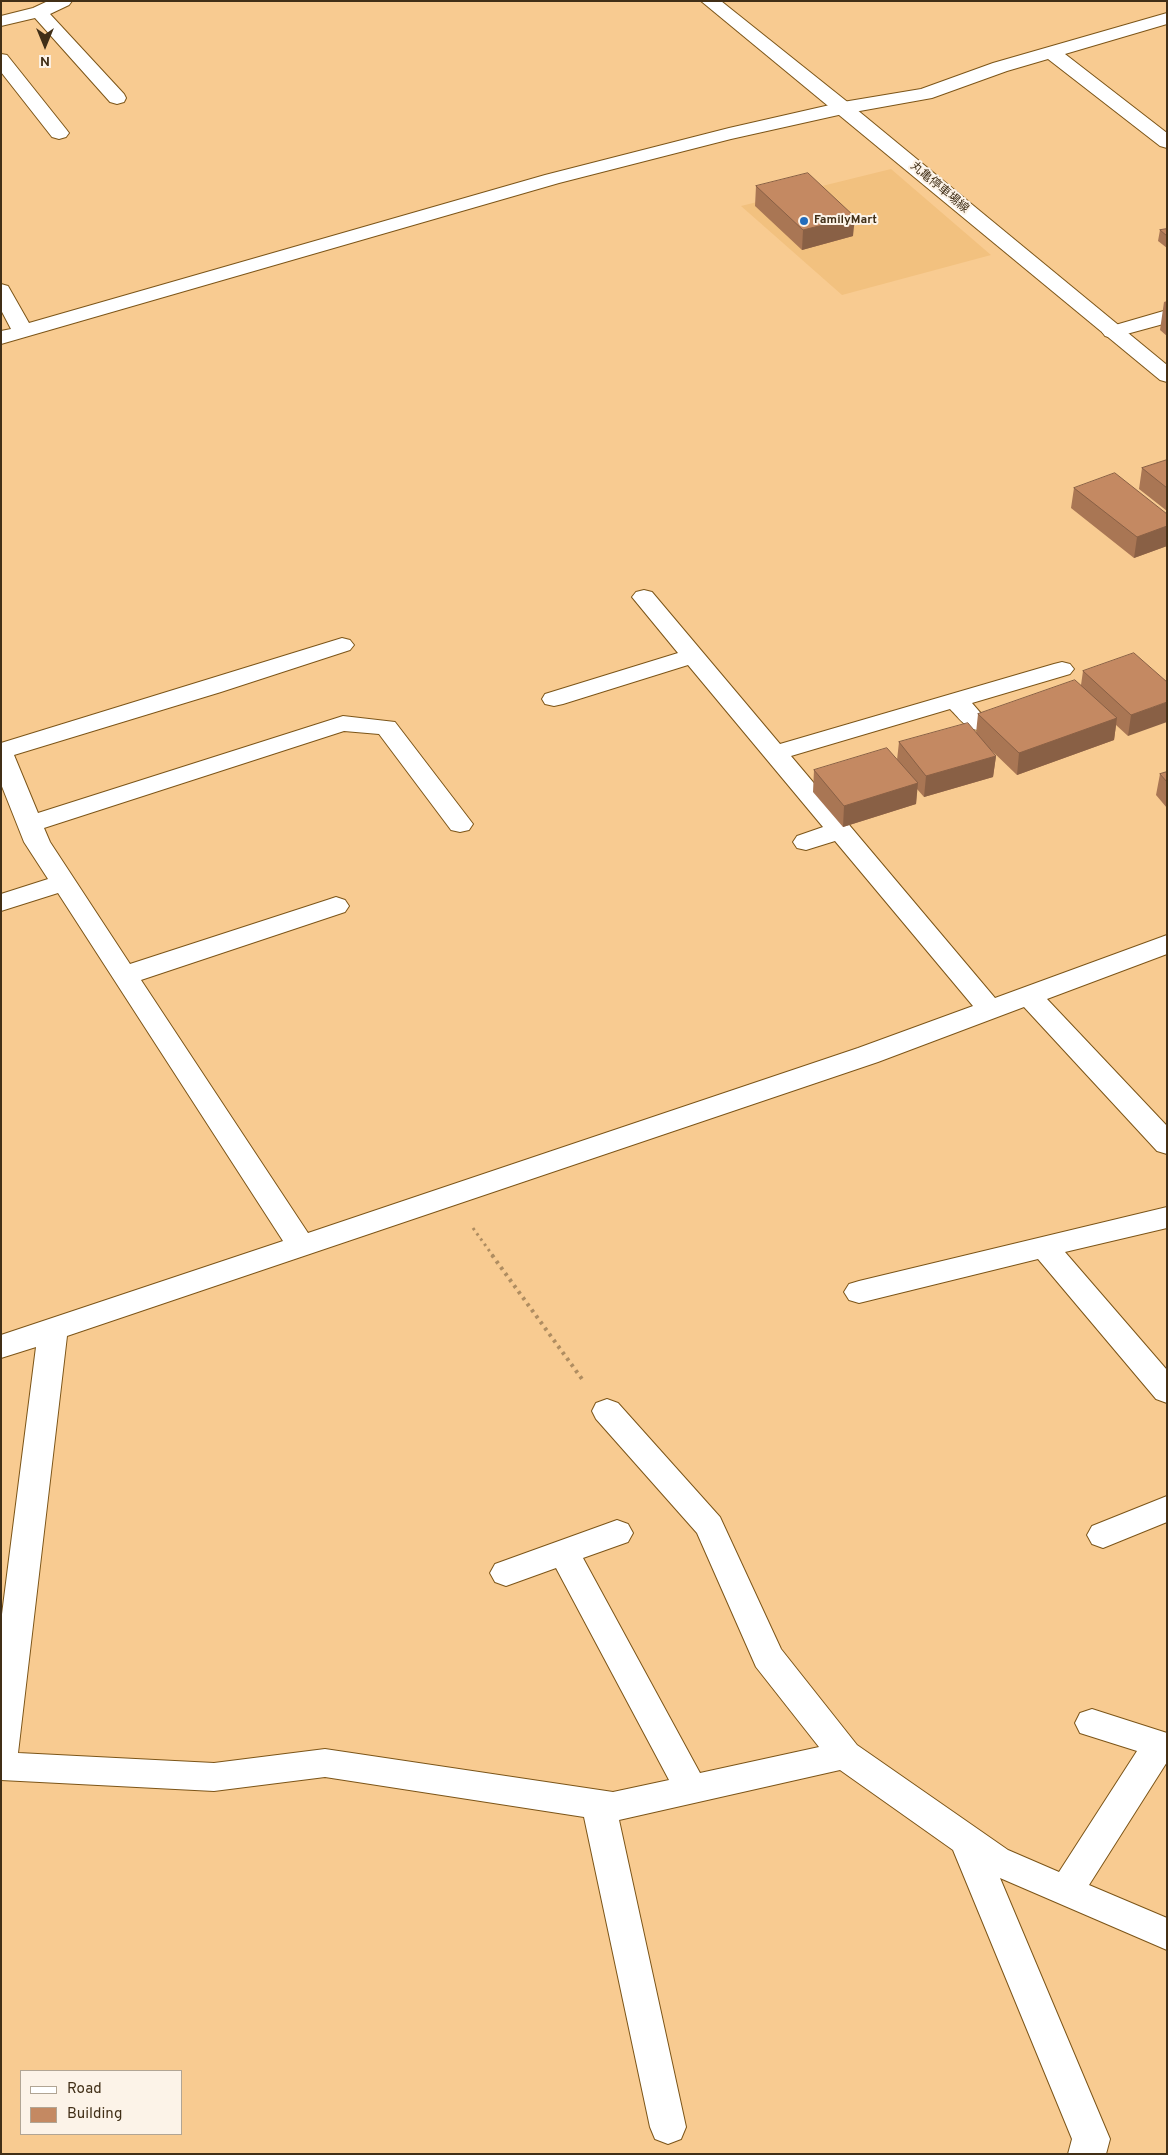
<!DOCTYPE html>
<html>
<head>
<meta charset="utf-8">
<style>
	body { margin:0 }
	#map { position:relative; width:1168px; height:2155px; overflow:hidden; background:#f8cb91; font-family:Overpass,sans-serif }
	canvas { display:block }
	.frame { position:absolute; inset:0; border:2px solid #412f17; pointer-events:none }
	.legend { position:absolute; left:20px; top:2070px; width:162px; height:65px; box-sizing:border-box; background:#fcf3e8; border:1px solid #b1a594; margin:0; padding:6px 9px; list-style:none; font-size:15px; color:#412f17 }
	.legend li { display:flex; align-items:center; gap:10px; height:25px }
	.legend b { width:25px; border:1px solid #b1a594 }
	.north { position:absolute; left:20px; top:20px; width:50px; height:50px; -webkit-text-stroke:4px #fcf3e8; paint-order:stroke; rotate:180deg; font-size:14px; font-weight:700; line-height:20px; text-align:center; color:#412f17 }
	.north::after { content:''; display:block; margin:auto; width:18px; height:22px; background:#412f17; clip-path:polygon(50% 0,100% 100%,50% 72%,0 100%) }
</style>
</head>
<body>
<div id="map">
<canvas width="1168" height="2155"></canvas>
<div class="frame"></div>
<ul class="legend">
<li><b style="height:6px;background:#fff"></b>Road</li>
<li><b style="height:14px;background:#c48962"></b>Building</li>
</ul>
<div class="north">N</div>
</div>
<script>
const ctx = document.querySelector('canvas').getContext('2d');
ctx.lineJoin = 'round';
function fill(path, color) { ctx.fillStyle = color; ctx.fill(path, 'evenodd'); }
function strokePath(path, color, width, dash) { ctx.strokeStyle = color; ctx.lineWidth = width; ctx.lineCap = dash ? 'butt' : 'round'; ctx.setLineDash(dash || []); ctx.stroke(path); }
function write(font, color, halo, rows, align = 'center') {
  ctx.font = font + ' Overpass,"Noto Sans JP",sans-serif'; ctx.lineWidth = 4; ctx.setLineDash([]); ctx.textBaseline = 'middle'; ctx.strokeStyle = halo; ctx.fillStyle = color; for (const [text, x, y, turn = 0] of rows) {
    ctx.save(); ctx.translate(x, y); ctx.rotate((+turn || 0) * Math.PI / 180); ctx.textAlign = isNaN(turn) ? turn : align; if (halo) ctx.strokeText(text, 0, 0); ctx.fillText(text, 0, 0); ctx.restore();
  }
}
fill(new Path2D(`
	M 891,169 L 991,255 L 842,295 L 741,206 Z`), '#f2c17f');
const street = new Path2D(`
	M 48,1 L 72,1 L 69,5 L 50,14 L 124,94 L 126,98 L 124,102 L 117,104 L 110,102 L 35,18 L 1,26 L 1,16 L 33,8 Z
	M 1167,13 L 1167,24 L 1065,54 L 1167,133 L 1167,148 L 1160,146 L 1048,59 L 1007,71 L 932,98 L 843,114 L 731,139 L 559,183 L 1,344 L 1,331 L 11,329 L 1,310 L 1,284 L 8,286 L 29,323 L 545,175 L 729,128 L 843,102 L 921,89 L 993,63 Z
	M 1,54 L 7,55 L 66,129 L 69,133 L 66,137 L 59,139 L 52,137 L 1,72 Z
	M 1167,310 L 1167,323 L 1112,338 L 1105,336 L 1102,332 L 1105,328 Z
	M 644,590 L 652,592 L 780,744 L 1054,664 L 1062,662 L 1070,664 L 1074,669 L 1070,674 L 972,703 L 990,724 L 987,729 C 969,734 962,721 950,709 L 791,756 L 995,998 L 1167,935 L 1167,954 L 1047,999 L 1167,1126 L 1167,1154 L 1157,1151 L 1024,1007 L 878,1062 L 67,1336 L 18,1753 L 214,1763 L 325,1749 L 613,1792 L 669,1780 L 556,1568 L 506,1586 L 495,1582 L 490,1573 L 495,1564 L 617,1520 L 628,1524 L 633,1533 L 628,1542 L 583,1558 L 700,1773 L 819,1747 L 756,1667 L 697,1533 L 596,1419 L 592,1411 L 596,1403 L 607,1399 L 618,1403 L 720,1517 L 781,1649 L 857,1745 L 1008,1850 L 1059,1872 L 1137,1751 L 1080,1733 L 1075,1723 L 1080,1713 L 1092,1709 L 1167,1733 L 1167,1762 L 1089,1885 L 1167,1918 L 1167,1950 L 1000,1878 L 1110,2139 L 1106,2154 L 1068,2154 L 1072,2139 L 953,1850 L 840,1770 L 619,1820 L 686,2127 L 681,2139 L 668,2144 L 655,2139 L 650,2127 L 584,1817 L 325,1777 L 214,1791 L 1,1780 L 1,1622 L 36,1347 L 1,1358 L 1,1335 L 283,1241 L 58,893 L 1,911 L 1,894 L 48,879 L 24,842 L 1,784 L 1,743 L 342,638 L 350,640 L 354,645 L 350,650 L 221,692 L 14,755 L 38,813 L 343,716 L 395,722 L 473,824 L 469,830 L 460,832 L 451,830 L 379,734 L 344,731 L 44,828 L 50,842 L 130,964 L 327,900 L 336,897 L 345,900 L 349,906 L 345,912 L 141,980 L 308,1233 L 858,1048 L 973,1006 L 835,841 L 806,850 L 797,848 L 793,842 L 797,836 L 823,827 L 688,665 L 563,704 L 554,706 L 545,704 L 542,699 L 545,694 L 678,653 L 632,597 L 636,592 Z
	M 1167,1207 L 1167,1228 L 1065,1252 L 1167,1370 L 1167,1403 L 1156,1399 L 1038,1259 L 859,1303 L 849,1300 L 844,1292 L 849,1284 L 859,1281 Z
	M 1167,1496 L 1167,1522 L 1103,1548 L 1092,1544 L 1087,1535 L 1092,1526 Z`);
const secondary = new Path2D(`
	M 701,1 L 721,1 L 850,104 L 1167,365 L 1167,382 L 1160,380 Z`);
strokePath(street, '#7c5518', 2);
strokePath(secondary, '#7c5518', 2);
strokePath(new Path2D(`
	M 473,1228 L 493,1256`), '#af8d61', 3, [2.5, 4]);
strokePath(new Path2D(`
	M 492,1255 L 582,1379`), '#af8d61', 4, [3, 4.5]);
fill(street, '#fff');
fill(secondary, '#fff');
fill(new Path2D(`
	M 756,186 L 853,236 L 802,250 L 755,206 Z
	M 1167,229 L 1167,248 L 1158,241 L 1160,230 Z
	M 1167,301 L 1167,336 L 1160,330 L 1164,302 Z
	M 1167,460 L 1167,511 L 1139,489 L 1142,468 Z
	M 1074,488 L 1167,514 L 1167,546 L 1134,558 L 1071,508 Z
	M 1083,671 L 1167,682 L 1128,736 L 1116,725 L 1114,740 L 1017,775 L 990,749 L 996,756 L 993,777 L 924,797 L 917,789 L 916,804 L 843,827 L 813,792 L 814,770 L 897,760 L 899,742 L 976,733 L 978,714 L 1081,685 Z
	M 1167,772 L 1167,808 L 1156,795 L 1160,774 Z`), '#a97654');
fill(new Path2D(`
	M 855,217 L 853,236 L 802,250 L 803,230 Z
	M 1167,526 L 1167,546 L 1134,558 L 1137,537 Z
	M 1167,702 L 1167,722 L 1128,736 L 1131,715 Z
	M 1117,718 L 1114,740 L 1017,775 L 1019,753 Z
	M 996,756 L 993,777 L 924,797 L 926,776 Z
	M 918,783 L 916,804 L 843,827 L 844,806 Z`), '#896045');
const building = new Path2D(`
	M 808,173 L 855,217 L 803,230 L 756,186 Z
	M 1167,229 L 1167,236 L 1160,230 Z
	M 1167,460 L 1167,488 L 1142,468 Z
	M 1115,473 L 1167,514 L 1167,526 L 1137,537 L 1074,488 Z
	M 1134,653 L 1167,682 L 1167,702 L 1131,715 L 1083,671 Z
	M 1075,680 L 1117,718 L 1019,753 L 978,714 Z
	M 968,723 L 996,756 L 926,776 L 899,742 Z
	M 887,748 L 918,783 L 844,806 L 814,770 Z
	M 1167,772 L 1167,782 L 1160,774 Z`);
fill(building, '#c48962');
strokePath(building, '#896045', 1);
for (const [x, y, r, color] of [
	[804,221,5,"#226cbc"]
]) { const dot = new Path2D(); dot.arc(x, y, r, 0, 2 * Math.PI); ctx.fillStyle = color; ctx.fill(dot); strokePath(dot, '#fcf3e8', 2); }
write('12px', '#412f17', '#fcf3e8', [
	["丸亀停車場線",939,188,40]
]);
write('bold 12px', '#412f17', '#fcf3e8', [
	["FamilyMart",814,221]
], 'left');
</script>
</body>
</html>
